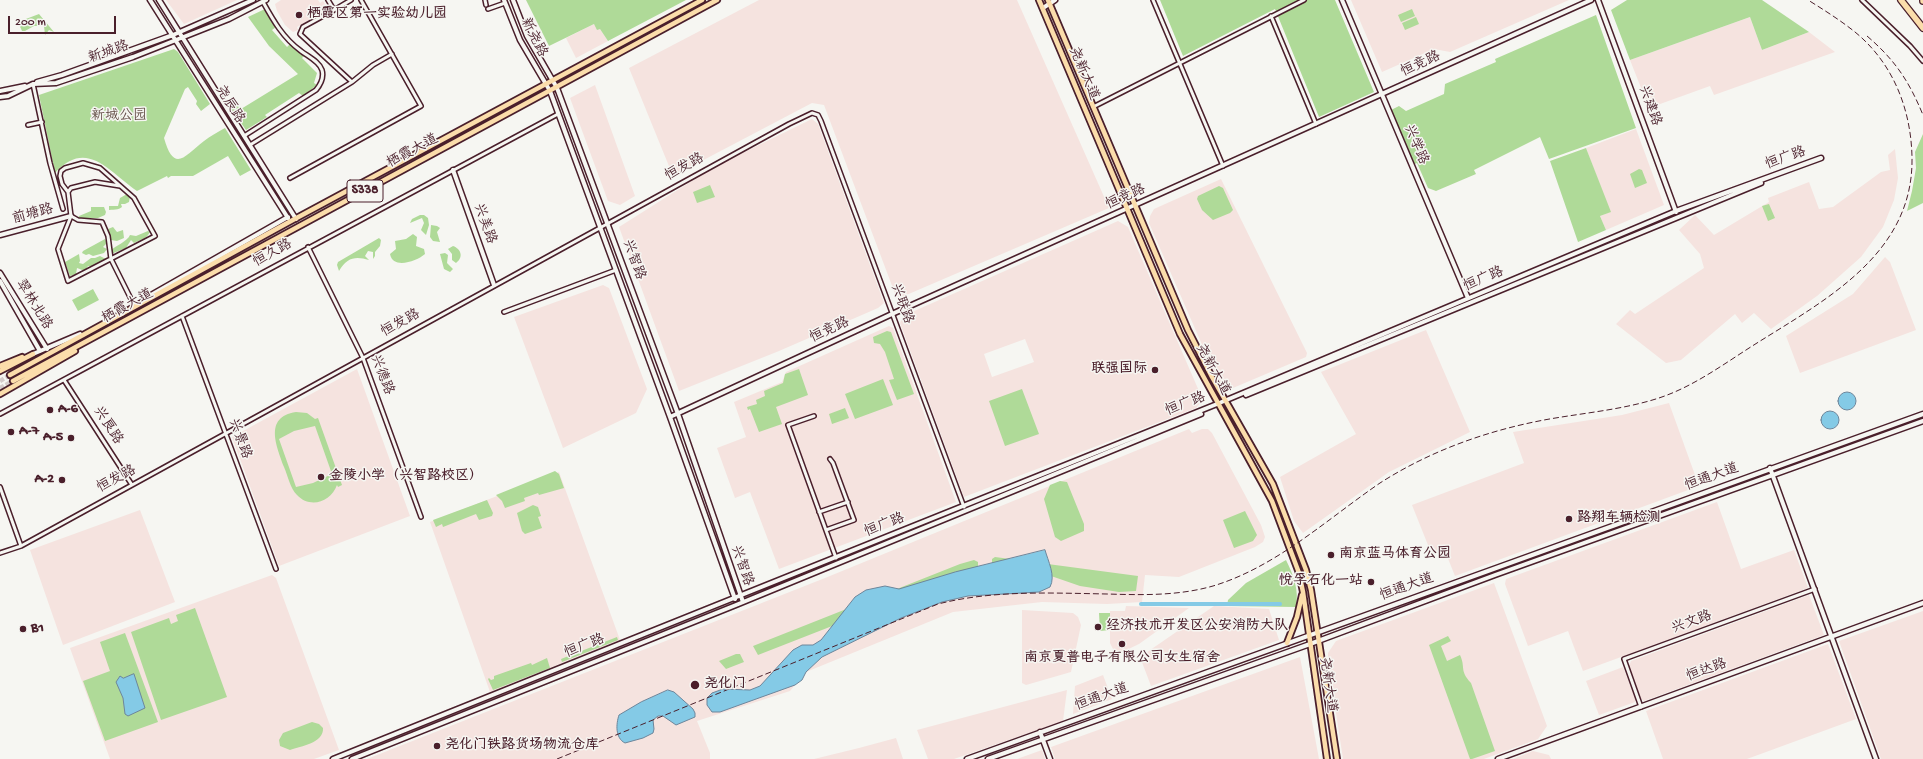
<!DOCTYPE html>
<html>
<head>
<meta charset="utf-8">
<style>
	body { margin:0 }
	#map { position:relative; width:1923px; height:759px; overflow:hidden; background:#f6f6f2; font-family:"Gochi Hand",sans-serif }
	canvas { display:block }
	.scale { position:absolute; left:8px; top:16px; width:108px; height:18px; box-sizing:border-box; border:2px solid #4a1f2b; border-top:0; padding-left:5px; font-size:12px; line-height:14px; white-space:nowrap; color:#4a1f2b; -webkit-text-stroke:3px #f6f6f2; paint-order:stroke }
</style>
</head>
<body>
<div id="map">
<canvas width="1923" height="759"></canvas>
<div class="scale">200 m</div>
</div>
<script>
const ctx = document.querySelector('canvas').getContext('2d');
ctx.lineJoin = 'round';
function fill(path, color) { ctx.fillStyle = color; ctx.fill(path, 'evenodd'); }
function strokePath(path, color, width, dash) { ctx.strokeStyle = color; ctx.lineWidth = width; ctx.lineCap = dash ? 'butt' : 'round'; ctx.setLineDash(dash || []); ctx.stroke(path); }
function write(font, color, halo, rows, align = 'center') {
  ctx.font = font + ' "Gochi Hand","LXGW WenKai TC",sans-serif'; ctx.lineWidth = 3; ctx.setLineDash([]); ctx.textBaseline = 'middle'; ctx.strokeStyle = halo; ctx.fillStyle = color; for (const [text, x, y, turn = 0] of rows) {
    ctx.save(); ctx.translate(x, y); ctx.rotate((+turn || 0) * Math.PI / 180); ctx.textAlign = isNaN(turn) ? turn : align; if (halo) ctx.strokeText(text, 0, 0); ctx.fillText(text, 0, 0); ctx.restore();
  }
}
fill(new Path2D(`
	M 166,0 L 237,0 L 184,24 Z
	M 281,0 L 318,0 L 320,3 L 323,1 L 328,9 L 297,27 L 298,30 L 293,32 L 285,25 L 277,11 L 275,4 Z
	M 759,0 L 1017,0 L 1109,208 L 897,299 L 824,105 L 812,103 L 673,176 L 629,68 Z
	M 1351,0 L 1569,0 L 1450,52 L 1434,49 L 1382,72 Z
	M 1750,17 L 1762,50 L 1809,32 L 1835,52 L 1714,95 L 1710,86 L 1649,108 L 1630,60 Z
	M 594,24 L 600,29 L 608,41 L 576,58 L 566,38 Z
	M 595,85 L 635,196 L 620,205 L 608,201 L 570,98 Z
	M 812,119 L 818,124 L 884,303 L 878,308 L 779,351 L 679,391 L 619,227 L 714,167 Z
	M 1636,129 L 1664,205 L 1606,230 L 1600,216 L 1610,212 L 1586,148 Z
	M 1895,149 L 1898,178 L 1894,200 L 1883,227 L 1861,257 L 1817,296 L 1771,329 L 1754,313 L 1742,323 L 1735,314 L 1681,360 L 1666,363 L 1616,324 L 1630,310 L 1635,314 L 1704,268 L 1700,254 L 1679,230 L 1695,215 L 1714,235 L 1769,202 L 1768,198 L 1809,182 L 1819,209 L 1833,207 L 1881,172 L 1890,170 L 1888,155 Z
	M 1221,179 L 1307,353 L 1306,357 L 1233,388 L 1221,383 L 1210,363 L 1149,223 L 1150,216 L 1154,209 Z
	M 1118,221 L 1128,227 L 1202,398 L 1201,402 L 1196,408 L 964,497 L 900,323 L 903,316 ZM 1025,339 L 1034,362 L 992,377 L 984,354 Z
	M 1885,257 L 1890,262 L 1916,330 L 1800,373 L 1786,336 L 1853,294 Z
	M 603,285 L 609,288 L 647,389 L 636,413 L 563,448 L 514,317 Z
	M 889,326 L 893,328 L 956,502 L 779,569 L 750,492 L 735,498 L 717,448 L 746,437 L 734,402 L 782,382 L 786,372 Z
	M 1426,330 L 1470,432 L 1389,472 L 1303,533 L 1294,521 L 1280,477 L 1356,434 L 1321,372 Z
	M 357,369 L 410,516 L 279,566 L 232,437 Z
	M 1669,403 L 1699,486 L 1455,576 L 1445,551 L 1432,555 L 1412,505 L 1524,463 L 1513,432 L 1622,415 Z
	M 1189,429 L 1192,433 L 1202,429 L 1208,429 L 1212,433 L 1261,525 L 1265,537 L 1263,542 L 1255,547 L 1179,577 L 1145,575 L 1142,602 L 1107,604 L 1042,602 L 953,612 L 806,672 L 790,691 L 697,721 L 710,753 L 710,759 L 367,759 L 825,578 Z
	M 559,472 L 620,640 L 490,692 L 430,522 Z
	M 1717,502 L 1741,569 L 1794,550 L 1808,588 L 1583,671 L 1568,631 L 1528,646 L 1505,584 L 1506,579 Z
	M 140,510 L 175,602 L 63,645 L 30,550 Z
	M 272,575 L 276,578 L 339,750 L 314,759 L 110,759 L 70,648 Z
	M 1494,583 L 1547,726 L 1538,739 L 1484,759 L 1343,759 L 1328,661 L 1328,653 L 1336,641 Z
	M 1809,595 L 1824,635 L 1644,701 L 1641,699 L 1629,666 L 1631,661 Z
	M 1126,606 L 1189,608 L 1139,644 L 1116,655 L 1110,643 L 1110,611 L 1125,611 Z
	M 1214,606 L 1269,609 L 1279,640 L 1151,686 L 1140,657 Z
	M 1022,610 L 1073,613 L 1078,617 L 1081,625 L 1071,672 L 1026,685 L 1022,683 Z
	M 1923,611 L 1923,759 L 1881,759 L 1839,641 Z
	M 1828,644 L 1856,719 L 1747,759 L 1663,759 L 1646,711 Z
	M 1300,657 L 1319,759 L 1055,759 L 1051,747 Z
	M 1623,667 L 1635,698 L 1635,702 L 1599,715 L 1586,681 Z
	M 1103,675 L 1112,699 L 1073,714 L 1075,686 Z
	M 1067,690 L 1063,721 L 954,759 L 928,759 L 917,730 Z
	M 896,738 L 903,759 L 814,759 L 859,748 Z
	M 1042,750 L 1045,759 L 1017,759 Z
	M 1533,751 L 1549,755 L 1551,759 L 1513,759 Z`), '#f5e3df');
fill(new Path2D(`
	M 526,0 L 686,0 L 608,41 L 600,29 L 597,30 L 594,24 L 549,46 Z
	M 1160,0 L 1335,0 L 1374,92 L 1319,117 L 1275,9 L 1183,56 Z
	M 1627,0 L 1762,0 L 1809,32 L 1762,50 L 1750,17 L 1630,60 L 1611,10 Z
	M 265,9 L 276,27 L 272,30 L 287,47 L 290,44 L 304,56 L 302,58 L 317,73 L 314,83 L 317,85 L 303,96 L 299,93 L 265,115 L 267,117 L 246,130 L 230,107 L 236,103 L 241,109 L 298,74 L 269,46 L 248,17 Z
	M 1412,9 L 1415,16 L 1401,22 L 1398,15 Z
	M 39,14 L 54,32 L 49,30 L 45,35 L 44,26 L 34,26 L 25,31 L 22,31 L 18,22 Z
	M 1596,15 L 1636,128 L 1549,159 L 1540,137 L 1474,170 L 1476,174 L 1436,191 L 1428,188 L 1417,163 L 1413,165 L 1389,111 L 1399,106 L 1406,111 L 1444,94 L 1445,84 L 1496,62 L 1495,59 Z
	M 1416,17 L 1419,24 L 1405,30 L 1402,23 Z
	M 174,49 L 178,52 L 210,104 L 201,111 L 196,104 L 197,101 L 188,87 L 185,89 L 164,138 C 174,173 184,157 204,141 C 210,136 218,132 225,128 L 251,170 L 240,176 L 228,156 L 193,176 L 171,176 L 168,178 L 167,176 L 137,191 C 109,172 87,138 55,173 L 39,95 Z
	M 1923,134 L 1923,203 L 1907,211 L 1912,191 L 1916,168 L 1915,152 Z
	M 1586,148 L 1611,212 L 1600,216 L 1606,230 L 1578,242 L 1550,161 Z
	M 1639,169 L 1642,170 L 1647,183 L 1635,188 L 1630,174 Z
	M 710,185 L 715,197 L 697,203 L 693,192 Z
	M 1219,186 L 1223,188 L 1233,210 L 1230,213 L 1213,220 L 1202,210 L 1197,199 L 1198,196 Z
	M 127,194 L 130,196 L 129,202 L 125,204 L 121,204 L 122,207 C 117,211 114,209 109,210 L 109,206 L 118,206 L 120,198 Z
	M 1769,204 L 1775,218 L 1768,221 L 1762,206 Z
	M 91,207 L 104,207 L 106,212 L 105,215 L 98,218 L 78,219 L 79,216 L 91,211 Z
	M 420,215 L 424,215 L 428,218 L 429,225 L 426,235 L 421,230 L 424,223 L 422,218 L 410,223 L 412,219 Z
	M 431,225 L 437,226 L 440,228 L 437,232 L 440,242 L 433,241 L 430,237 Z
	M 113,227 L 117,232 L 123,230 L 124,238 L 117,241 L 111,240 L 108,229 Z
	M 148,231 L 150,232 C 146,240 141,239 134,243 L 131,240 L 126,248 L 111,254 L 110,251 C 116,245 127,242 130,235 L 136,236 Z
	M 413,234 L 417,237 L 416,246 L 424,249 L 425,254 C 417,261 393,270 390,254 L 396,249 L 395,241 L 406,239 Z
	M 379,238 L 381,240 L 380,246 L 375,252 L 375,256 L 373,259 L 373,252 L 368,251 L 365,256 L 369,260 C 356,256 347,257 339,271 L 337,265 L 338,262 Z
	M 105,239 L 107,243 L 103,247 L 107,249 L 104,253 L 93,256 L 89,254 L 86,255 L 82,253 L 83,251 Z
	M 453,246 C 461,249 464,257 456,263 L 452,260 L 452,254 L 448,249 Z
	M 445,253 L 448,255 L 447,263 L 453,269 L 450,272 L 444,269 L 440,254 Z
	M 79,254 L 80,261 L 79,263 L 83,264 L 91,258 L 95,258 L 100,256 L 106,259 L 92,267 L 88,266 L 85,271 L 77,268 L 76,274 L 70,276 L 65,262 Z
	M 93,289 L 99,300 L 78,311 L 72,300 Z
	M 887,331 L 891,332 L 914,394 L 897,400 L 889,380 L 894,379 L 885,352 L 880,344 L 874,343 L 873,337 Z
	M 799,369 L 808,395 L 776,407 L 782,424 L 759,432 L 750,409 L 748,410 L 747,407 L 757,404 L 756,400 L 765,396 L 764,391 L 783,383 L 785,374 Z
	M 883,379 L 893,405 L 855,419 L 845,394 Z
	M 1022,389 L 1039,434 L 1005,446 L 989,401 Z
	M 845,408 L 849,418 L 832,424 L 829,414 Z
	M 296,412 L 307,413 L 315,419 L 318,418 L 342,485 L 338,487 L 337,485 C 331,502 310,509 297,495 C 290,488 288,476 284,467 C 277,447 263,417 296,412 ZM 315,426 L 332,474 L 313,483 L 296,487 L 279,439 L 294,431 Z
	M 555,471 L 559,474 L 564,488 L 539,495 L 538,493 L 524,498 L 525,501 L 505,508 L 502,501 L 496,495 Z
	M 1060,481 L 1067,482 L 1084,524 L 1084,531 L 1061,541 L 1055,537 L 1044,499 L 1050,485 Z
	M 487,500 L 493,513 L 492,516 L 479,520 L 476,514 L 443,527 L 442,524 L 436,527 L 433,520 Z
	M 533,505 L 538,507 L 541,516 L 538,517 L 542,528 L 525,534 L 522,531 L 517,513 Z
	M 1245,511 L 1257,535 L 1253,541 L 1234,548 L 1223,520 Z
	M 995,557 L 1138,576 L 1136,591 L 1119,592 L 1080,586 L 1054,577 L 1020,569 L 992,570 L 992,559 Z
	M 974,560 L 978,562 L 978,569 L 758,655 L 753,646 L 960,564 Z
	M 1286,560 C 1294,576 1299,590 1296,607 L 1227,606 L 1228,600 L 1246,583 Z
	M 195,608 L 227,697 L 161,720 L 131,632 L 169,618 L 171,624 L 178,621 L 176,615 Z
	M 1099,613 L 1110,613 L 1110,630 L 1100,631 Z
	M 125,633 L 158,722 L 105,741 L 83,681 L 110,671 L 100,642 Z
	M 1448,636 L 1451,641 L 1441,646 L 1447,661 L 1460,655 C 1466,668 1459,670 1471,683 L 1495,751 L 1472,759 L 1470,759 L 1429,645 Z
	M 617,637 L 618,640 L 562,662 L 561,659 Z
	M 736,654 L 740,654 L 744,662 L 726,669 L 719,661 Z
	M 547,658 L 550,668 L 493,690 L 488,679 L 489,678 L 491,680 L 494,679 L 494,676 L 531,663 L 532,665 Z
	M 312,722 L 319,724 L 323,728 C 324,743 301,746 290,750 L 280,746 L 279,740 L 283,733 Z`), '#afda98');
const water = new Path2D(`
	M1838 401a9 9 0 1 1 18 0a9 9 0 1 1-18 0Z
	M1821 420a9 9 0 1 1 18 0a9 9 0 1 1-18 0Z
	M 1045,550 C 1048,561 1056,576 1050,587 L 1039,592 L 968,596 L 942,602 L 901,618 L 822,657 L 806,672 L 802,680 L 795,685 L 720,712 L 712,712 L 707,705 L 707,698 L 712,693 L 723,689 L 750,690 L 760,686 L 793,650 L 802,645 L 813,645 L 821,640 L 855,597 L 866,590 L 885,586 L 899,589 L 955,572 Z
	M 134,674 L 145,708 L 128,716 L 125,714 L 123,698 L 116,682 L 120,676 L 123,678 Z
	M 668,690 L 674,692 L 693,709 L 695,713 L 695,717 L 676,725 L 663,716 L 658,716 L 653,720 L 654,729 L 653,733 L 643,738 L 625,743 C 615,738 616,724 619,715 L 641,702 Z`);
fill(water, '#84cae6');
strokePath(water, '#6d869b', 1);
strokePath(new Path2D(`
	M 1141,604 L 1280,604`), '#84cae6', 4);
strokePath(new Path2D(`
	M 0,381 L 10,375
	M 0,388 L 13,381`), '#d4cbca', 4.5, [4.5, 2]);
const street = new Path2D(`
	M 328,0 L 334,10 L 351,0
	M 485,0 L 486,5
	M 1153,0 L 1223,166
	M 1862,0 L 1910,46 L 1923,61
	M 488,9 L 505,3
	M 334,10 L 303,27 L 300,34 L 352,82
	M 1271,16 L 1316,124
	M 33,84 L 50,163 L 63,209
	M 1093,107 L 1304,0
	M 28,125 L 42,122
	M 244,136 L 316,90 C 321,84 324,77 322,70 C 319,61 307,56 301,51 C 283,38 273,20 263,2
	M 250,145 L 352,82 L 373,65 L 392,54
	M 83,163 L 100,168 L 134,198 L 155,236 L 68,281 L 58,249 L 71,216 L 68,192 L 62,184 L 60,176 L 61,171 L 65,168 Z
	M 290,178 L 421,106 L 361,0
	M 68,192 L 71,188 L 95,182 L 120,186
	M 71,216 L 78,220 L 102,222 L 108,236 L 111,259 L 134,305
	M 308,247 L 363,358 L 421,517
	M 504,312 L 616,270
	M 182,316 L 276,569
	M 64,380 L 132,485
	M 0,414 L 558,114
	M 814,416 L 788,425 L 836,558
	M 0,487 L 21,546
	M 819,512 L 848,502
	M 826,530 L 854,520 L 833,463 L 830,459
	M 0,553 L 21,546 L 789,124 L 812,113 L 818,115 L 821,121 L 964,507
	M 1641,707 L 1624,659 L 1815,589`);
const secondary = new Path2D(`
	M 150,0 L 288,218
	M 159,0 L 296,219
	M 504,0 L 520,40 L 550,91 L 670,417 L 735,599
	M 513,0 L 527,36 L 557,88 L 678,414 L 743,602
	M 1342,0 L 1468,298
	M 1598,0 L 1676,212
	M 1043,8 L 1055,0
	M 37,82 L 62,75 L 173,35 L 253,0
	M 0,91 L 25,86
	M 0,97 L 8,96 L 33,84 L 56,83 L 133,57 L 229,19 L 266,0
	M 453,170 L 494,285
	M 0,235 L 71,216
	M 0,273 L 47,349
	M 0,281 L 40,351
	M 144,299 L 288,217
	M 33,354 L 80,334
	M 1246,395 L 1761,183
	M 670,417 L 892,314 L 1591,0
	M 1770,468 L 1876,759
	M 1040,732 L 1050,759
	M 333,759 L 1217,404 L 1676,211 L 1821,158
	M 352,759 L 736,605 L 1201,414
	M 967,759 L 1923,414
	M 988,759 L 1310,644 L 1495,575 L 1923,421
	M 1498,759 L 1923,603`);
const primary = new Path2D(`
	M 1039,0 L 1180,334 L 1272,501 L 1299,573 L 1303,592 L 1327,759
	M 1048,0 L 1188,330 L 1212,377 L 1273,484 L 1306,570 L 1311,590 L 1337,759
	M 0,366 L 22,357
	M 0,371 L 33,354
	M 10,375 L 291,221 L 702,0
	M 13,381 L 717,0
	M 0,394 L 75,351
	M 1287,643 L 1297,617 L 1302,595`);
const highway = new Path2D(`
	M 1901,0 L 1923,28
	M 1923,0 L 1923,1`);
strokePath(street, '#4a1f2b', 6);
strokePath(secondary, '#4a1f2b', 7);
strokePath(primary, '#4a1f2b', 8);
strokePath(highway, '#4a1f2b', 8);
strokePath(street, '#f6f6f2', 3);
strokePath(secondary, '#f6f6f2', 4);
strokePath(primary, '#fbddab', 4.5);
strokePath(highway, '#fbddab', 5.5);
strokePath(new Path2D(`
	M 1867,36 C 1895,60 1909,81 1923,115
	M 557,759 L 938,604 C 993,590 1051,593 1107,594 C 1142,595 1178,596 1213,586 C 1276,567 1326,520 1380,483 C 1430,451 1486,431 1544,420 C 1582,413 1622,410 1659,398 C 1695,386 1725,363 1757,343 C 1827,299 1914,253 1912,157 C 1911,109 1893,63 1855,32 C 1840,20 1824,10 1808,0`), '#4a1f2b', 1, [6, 3]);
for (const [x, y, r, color] of [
	[299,15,4,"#4a1f2b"],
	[1155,370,4,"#4a1f2b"],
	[50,410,4,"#4a1f2b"],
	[11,432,4,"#4a1f2b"],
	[71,438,4,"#4a1f2b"],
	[321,477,4,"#4a1f2b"],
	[62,480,4,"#4a1f2b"],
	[1569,519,4,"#4a1f2b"],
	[1331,555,4,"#4a1f2b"],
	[1371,582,4,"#4a1f2b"],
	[1098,627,4,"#4a1f2b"],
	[23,629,4,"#4a1f2b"],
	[1122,644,4,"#4a1f2b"],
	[695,685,5,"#4a1f2b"],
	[437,746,4,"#4a1f2b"]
]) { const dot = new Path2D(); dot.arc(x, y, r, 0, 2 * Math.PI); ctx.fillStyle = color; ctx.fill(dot); strokePath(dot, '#f6f6f2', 1.5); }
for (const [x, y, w] of [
	[365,191,36]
]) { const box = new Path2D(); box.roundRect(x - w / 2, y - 11, w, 22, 3); ctx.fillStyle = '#f6f6f2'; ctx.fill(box); strokePath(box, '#4a1f2b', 1); }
write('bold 13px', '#4a1f2b', null, [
	["S338",365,191]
]);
write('bold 14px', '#4a1f2b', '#f6f6f2', [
	["栖霞区第一实验幼儿园",307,15],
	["联强国际",1147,370,"right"],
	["A-6",58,410],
	["A-7",19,432],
	["A-5",63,438,"right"],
	["金陵小学（兴智路校区）",329,477],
	["A-2",54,480,"right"],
	["路翔车辆检测",1577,519],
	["南京蓝马体育公园",1339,555],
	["悦孚石化一站",1363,582,"right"],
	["经济技术开发区公安消防大队",1106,627],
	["B1",31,629],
	["南京夏普电子有限公司女生宿舍",1122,659,"center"],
	["尧化门",704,685],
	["尧化门铁路货场物流仓库",445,746]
], 'left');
write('14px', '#4a1f2b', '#f6f6f2', [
	["新尧路",533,38,63],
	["新城路",109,53,-19],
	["恒竞路",1421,65,-25],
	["尧新大道",1083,74,67],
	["尧辰路",229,105,58],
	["兴建路",1649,106,70],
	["兴学路",1415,145,67],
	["栖霞大道",413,152,-28],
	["恒广路",1786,159,-20],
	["恒发路",685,168,-29],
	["恒竞路",1126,198,-24],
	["前塘路",33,215,-15],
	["兴美路",484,224,70],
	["恒久路",273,254,-29],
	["兴智路",633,260,70],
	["恒广路",1484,280,-23],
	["兴联路",901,304,70],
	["翠林北路",33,305,58],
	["栖霞大道",128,307,-29],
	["恒发路",401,324,-29],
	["恒竞路",830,331,-25],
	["尧新大道",1212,370,61],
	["兴德路",381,375,69],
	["恒广路",1186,405,-22],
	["兴良路",107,426,57],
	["兴景路",239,439,70],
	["恒通大道",1712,478,-20],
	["恒发路",117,480,-28],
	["恒广路",885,526,-22],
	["兴智路",741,566,71],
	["恒通大道",1407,588,-20],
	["兴文路",1692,623,-20],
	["恒广路",585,647,-22],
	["恒达路",1707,671,-20],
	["尧新大道",1327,685,82],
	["恒通大道",1102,698,-20]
]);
write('14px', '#634e46', '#f6f6f2', [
	["新城公园",119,117]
]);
</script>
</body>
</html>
